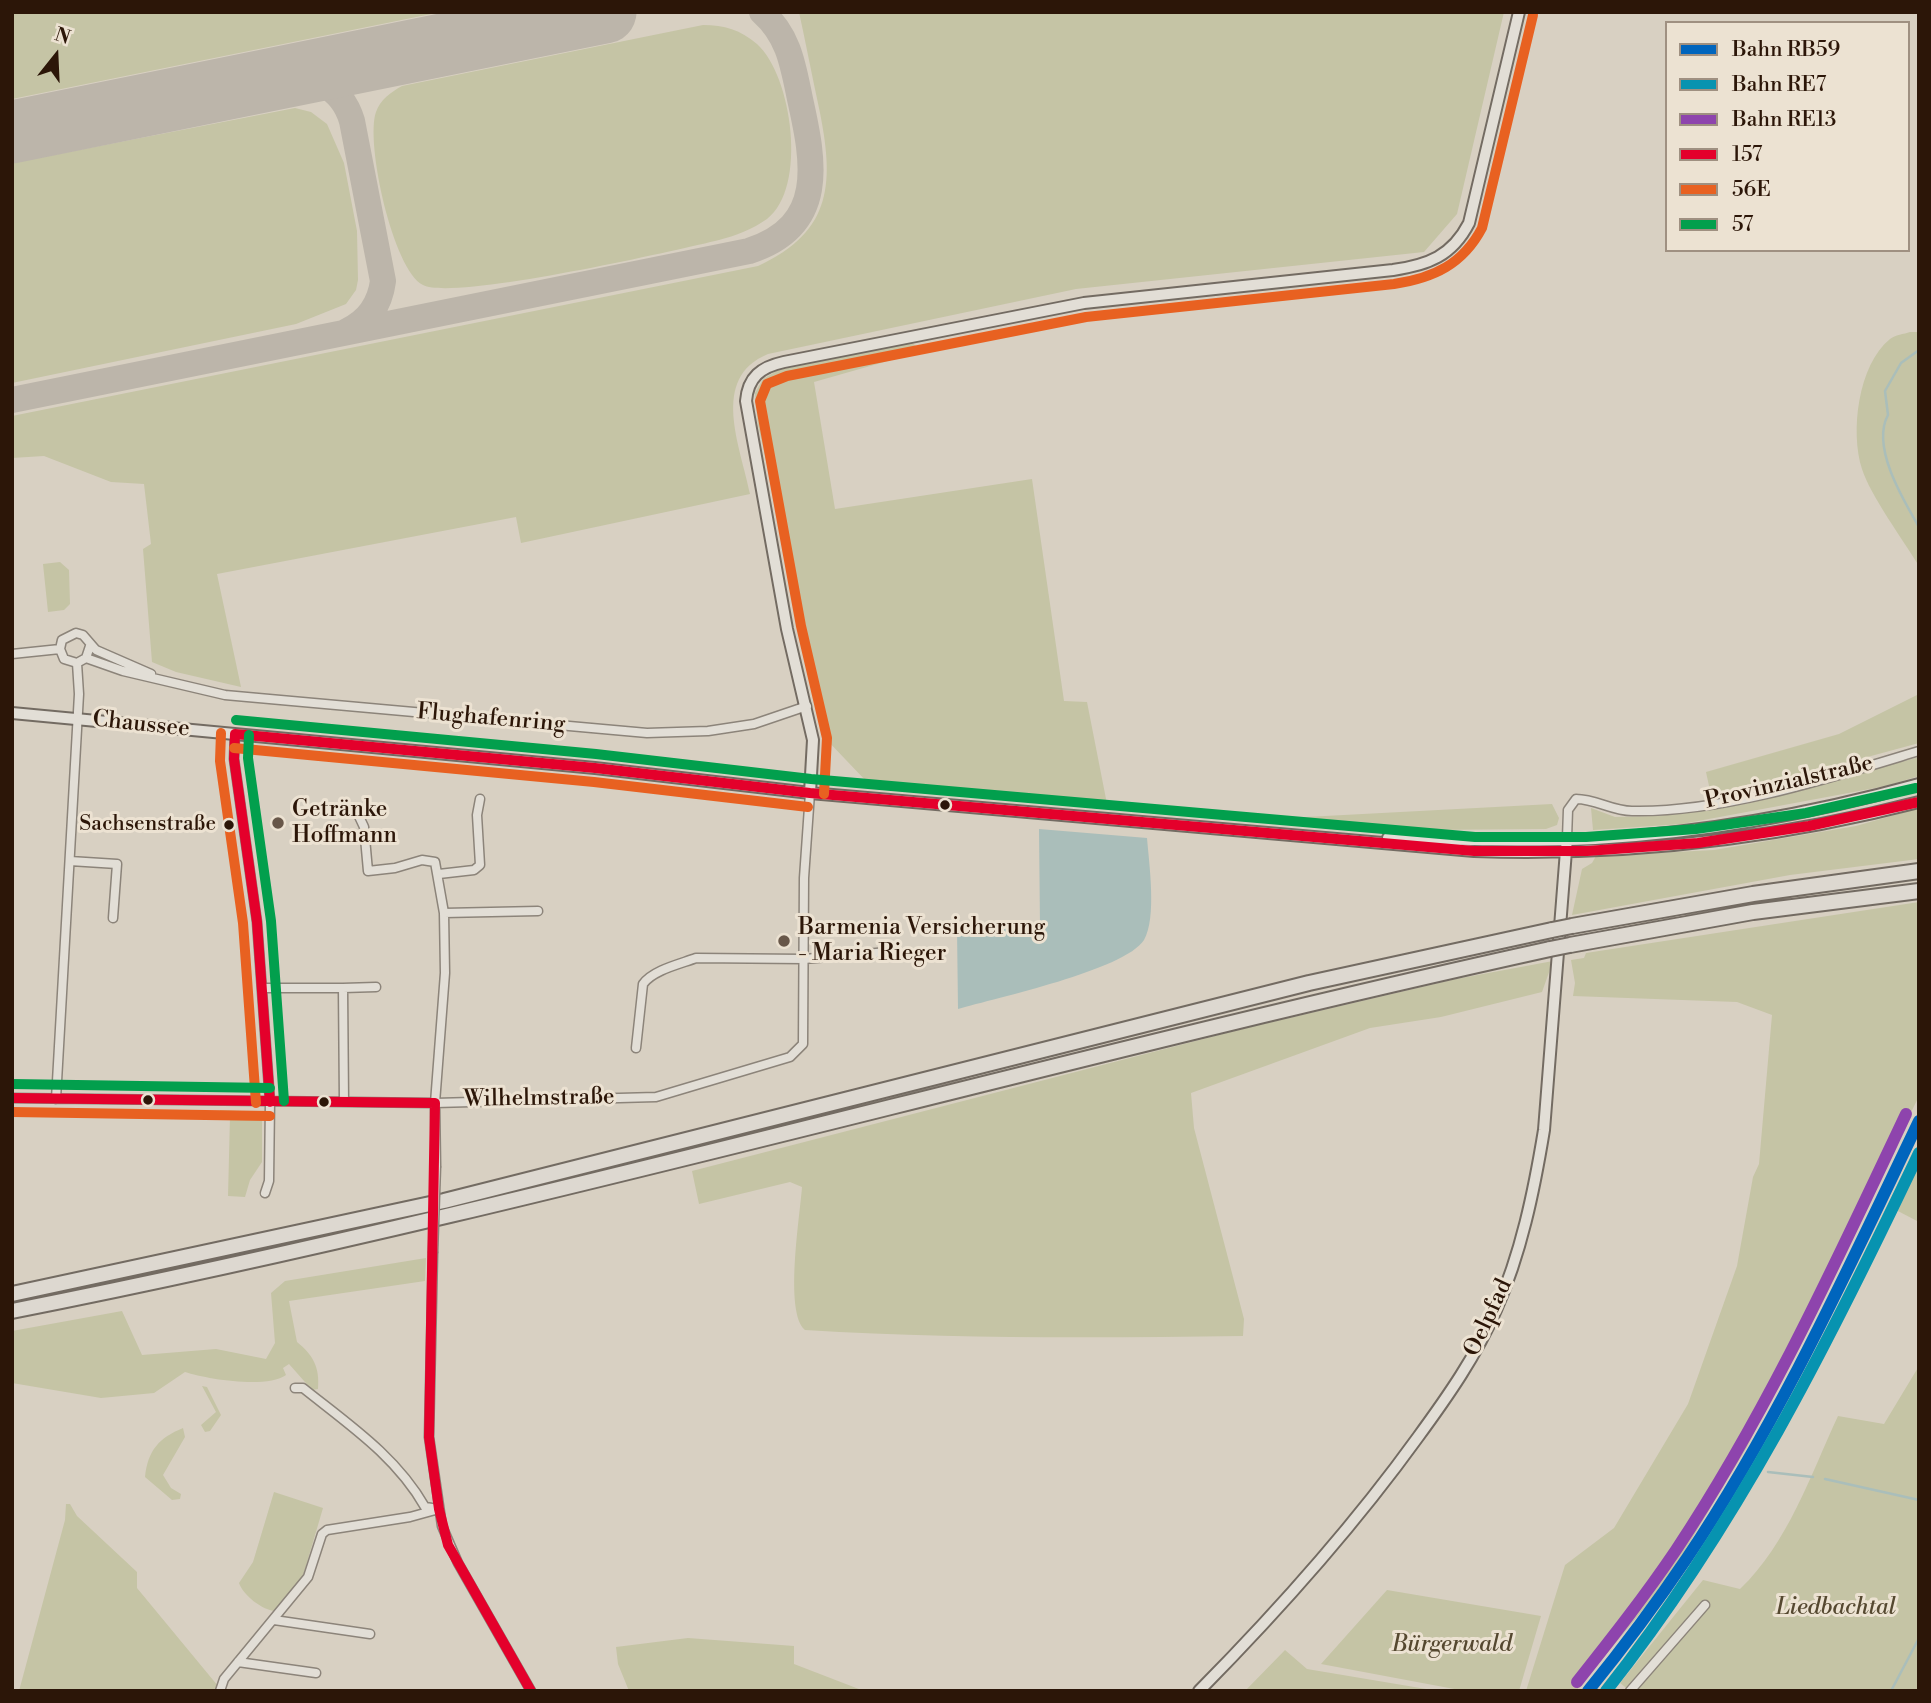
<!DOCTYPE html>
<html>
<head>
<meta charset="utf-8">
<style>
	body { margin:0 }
	#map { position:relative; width:1931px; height:1703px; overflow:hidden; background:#d8d0c2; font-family:"Libre Bodoni",serif }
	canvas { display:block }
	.frame { position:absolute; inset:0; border:14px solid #2c1608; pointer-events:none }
	.legend { position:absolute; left:1665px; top:21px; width:245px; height:231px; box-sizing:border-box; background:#ece2d2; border:2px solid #9f9081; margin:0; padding:9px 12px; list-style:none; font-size:21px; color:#2c1608 }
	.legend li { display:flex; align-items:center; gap:14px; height:35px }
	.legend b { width:35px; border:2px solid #9f9081 }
	.north { position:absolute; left:21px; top:21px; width:70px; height:70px; -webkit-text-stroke:5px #ece2d2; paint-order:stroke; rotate:18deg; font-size:19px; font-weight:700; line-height:28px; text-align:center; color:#2c1608 }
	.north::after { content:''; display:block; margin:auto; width:24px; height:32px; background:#2c1608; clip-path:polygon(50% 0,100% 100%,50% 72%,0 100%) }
</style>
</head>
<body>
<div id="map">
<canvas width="1931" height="1703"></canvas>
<div class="frame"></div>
<ul class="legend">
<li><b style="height:9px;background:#0065bd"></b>Bahn RB59</li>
<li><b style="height:9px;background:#0793b0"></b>Bahn RE7</li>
<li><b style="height:9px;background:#8e44ad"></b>Bahn RE13</li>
<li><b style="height:9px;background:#e4002b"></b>157</li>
<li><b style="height:9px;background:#e86121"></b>56E</li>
<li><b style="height:9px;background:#029f4d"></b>57</li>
</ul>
<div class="north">N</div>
</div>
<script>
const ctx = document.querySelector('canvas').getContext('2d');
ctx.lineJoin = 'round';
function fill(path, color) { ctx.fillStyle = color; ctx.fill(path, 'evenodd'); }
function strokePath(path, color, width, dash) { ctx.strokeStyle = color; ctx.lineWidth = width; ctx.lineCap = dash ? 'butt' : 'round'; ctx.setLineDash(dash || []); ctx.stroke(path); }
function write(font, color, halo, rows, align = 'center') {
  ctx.font = font + ' "Libre Bodoni",serif'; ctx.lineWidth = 6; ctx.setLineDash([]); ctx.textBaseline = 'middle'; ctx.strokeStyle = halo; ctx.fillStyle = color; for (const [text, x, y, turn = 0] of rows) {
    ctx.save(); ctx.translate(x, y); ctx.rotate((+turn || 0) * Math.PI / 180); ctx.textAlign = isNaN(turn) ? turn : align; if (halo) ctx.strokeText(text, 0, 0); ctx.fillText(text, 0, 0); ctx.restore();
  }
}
fill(new Path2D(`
	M 12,12 L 441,12 L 12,99 Z
	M 799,12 L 1504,12 L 1457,214 L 1424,252 L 1076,289 L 768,354 C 709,378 741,447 750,494 L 521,543 L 516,517 L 217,574 L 241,687 L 176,672 L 152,662 L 143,549 L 151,544 L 144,484 L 111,482 L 44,456 L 12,458 L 12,416 L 758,266 C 834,231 834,181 819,108 C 812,76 806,44 799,12 Z
	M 703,25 C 724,25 741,30 757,44 C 792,75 808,188 767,219 C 753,229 735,236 719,240 C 674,251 454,301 423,285 C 393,270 365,142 376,112 C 380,100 391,92 402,86 Z
	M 295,108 L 311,112 L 327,124 L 344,163 L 357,231 L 358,280 L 356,290 L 346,304 L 296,324 L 12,383 L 12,163 Z
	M 1910,332 L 1919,332 L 1919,566 C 1904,541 1870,495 1862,469 C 1850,432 1858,365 1890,339 C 1895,335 1904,334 1910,332 Z
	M 912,343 L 923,351 L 814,382 L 835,509 L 1032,479 L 1064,701 L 1087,702 L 1107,804 L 867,782 L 825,738 L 819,692 L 783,514 L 772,486 L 758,425 L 755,393 L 763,379 L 778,370 Z
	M 60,562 L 69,570 L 70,604 L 64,610 L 48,612 L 43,564 Z
	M 1919,694 L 1919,743 L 1779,781 L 1711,795 L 1706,772 L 1839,734 Z
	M 1919,757 L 1919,776 L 1886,786 L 1682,824 L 1593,830 L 1591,808 L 1615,817 L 1655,816 L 1746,804 Z
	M 1552,804 L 1559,818 L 1557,825 L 1546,829 L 1421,830 L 1287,823 L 1287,818 Z
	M 1919,808 L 1919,859 L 1790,875 L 1572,915 L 1582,869 L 1592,863 L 1596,856 L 1714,850 L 1856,826 Z
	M 1919,902 L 1919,1096 L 1747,1447 L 1666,1582 L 1576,1691 L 1526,1691 L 1565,1565 L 1614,1528 L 1688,1404 L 1737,1266 L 1753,1177 L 1759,1164 L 1772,1015 L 1737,1002 L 1573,996 L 1575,983 L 1571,960 L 1584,958 L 1586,953 Z
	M 1553,961 L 1542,992 L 1441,1017 L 1370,1028 L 1191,1093 L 1194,1128 L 1244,1319 L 1243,1336 C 1097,1338 951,1339 805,1330 C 784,1312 800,1216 802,1187 L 790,1182 L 699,1204 L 692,1171 L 1242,1029 L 1456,979 Z
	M 220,1110 L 262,1112 L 262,1162 L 250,1180 L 245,1197 L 228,1196 L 230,1117 L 219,1117 Z
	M 1919,1156 L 1919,1222 L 1894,1209 Z
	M 426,1258 L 425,1281 L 289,1301 L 297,1342 C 313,1355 320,1367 318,1389 L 312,1390 L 289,1364 L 283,1368 L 286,1375 C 267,1389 206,1379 185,1372 L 154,1393 L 101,1398 L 12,1383 L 12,1331 L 122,1311 L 142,1355 L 216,1349 L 266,1359 L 275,1343 L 271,1293 L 285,1281 Z
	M 1919,1366 L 1919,1691 L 1630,1691 L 1620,1683 L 1703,1580 L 1740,1589 C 1788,1543 1810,1476 1838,1416 L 1884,1424 Z
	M 202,1386 L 207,1387 L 221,1415 L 210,1431 L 205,1432 L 201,1425 L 216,1412 Z
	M 183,1428 L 185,1437 L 163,1475 L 171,1488 L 181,1494 L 180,1499 L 172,1500 L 145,1477 C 148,1450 159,1438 183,1428 Z
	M 274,1492 L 323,1508 L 303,1576 L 275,1611 C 262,1610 243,1595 239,1583 L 253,1562 Z
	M 66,1504 L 70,1504 L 77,1516 L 137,1572 L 137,1588 L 218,1686 L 217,1691 L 19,1691 L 65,1520 Z
	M 1387,1590 L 1541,1616 L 1519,1691 L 1465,1691 L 1321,1664 Z
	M 688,1638 L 794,1646 L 794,1664 L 864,1691 L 629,1691 L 618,1664 L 616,1647 Z
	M 1285,1650 L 1307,1669 L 1438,1691 L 1245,1691 Z`), '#c5c4a5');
fill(new Path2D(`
	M 1039,829 L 1147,838 C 1149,863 1157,918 1144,940 C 1125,970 996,998 958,1009 L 957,929 L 1040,927 Z`), '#aabeba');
strokePath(new Path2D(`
	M 1919,350 L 1901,363 L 1885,391 L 1888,415 C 1871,446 1902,498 1919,527
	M 1768,1472 L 1813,1477
	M 1825,1479 L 1919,1500
	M 1891,1691 L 1919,1638`), '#aabeba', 2.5);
strokePath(new Path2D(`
	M 275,79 C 311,75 341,84 352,121 L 383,281 C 380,304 369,321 347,331
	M 12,400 L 749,251 C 827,226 814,162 800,99 C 793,65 789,36 762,12`), '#bcb5aa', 26);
strokePath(new Path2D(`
	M 12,132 L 605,12`), '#bcb5aa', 63);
const street = new Path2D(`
	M 90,646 L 86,658 L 77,663 L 64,659 L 60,649 L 62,640 L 76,633 L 83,635 L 96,650 L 151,674
	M 12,654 L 60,649
	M 86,658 L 123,671 L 225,695 L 647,733 L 708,731 L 754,724 L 807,706
	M 235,734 L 234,759 L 257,922 L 270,1102 L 269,1181 L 265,1193
	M 357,812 L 364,827 L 368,871 L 395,868 L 422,860 L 435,862 L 444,913
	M 1567,838 L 1568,810 L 1576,799 C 1596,799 1612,811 1632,811 C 1722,813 1833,777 1919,751
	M 70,861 L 117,864 L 113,918
	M 439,874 L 474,870 L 480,865 L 477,815 L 480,799
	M 262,988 L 343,988
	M 636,1048 L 643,984 C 653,970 680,964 696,958 L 804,959 L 888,952
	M 12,1098 L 435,1103 L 656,1097 L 790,1057 L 803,1044 L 804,878 L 810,793
	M 56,1099 L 79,694 L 77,663
	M 344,1102 L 343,988 L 376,987
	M 436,1166 L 435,1103 L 445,973 L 444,913 L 538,911
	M 433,1253 L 429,1437 L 442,1526 L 458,1563 L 531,1691
	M 295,1388 L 303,1388 C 348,1424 396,1456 425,1507 L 432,1508
	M 274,1620 L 370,1634
	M 238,1662 L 316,1673
	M 220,1691 L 224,1679 L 308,1577 L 322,1534 L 327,1530 L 410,1517 L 439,1509
	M 1630,1691 L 1705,1605`);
const secondary = new Path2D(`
	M 12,713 L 595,768 L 810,793 L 1474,851 C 1625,856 1772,840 1919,802
	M 810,793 L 813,740 L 787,629 L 746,401 C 748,377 761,367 784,362 L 1084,303 L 1393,270 C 1428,265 1452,256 1469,223 L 1519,12
	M 1388,838 C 1457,840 1526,842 1595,839 C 1703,833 1814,813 1919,784
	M 1199,1691 C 1278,1611 1353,1527 1418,1437 C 1448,1396 1476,1356 1496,1310 C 1521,1254 1534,1191 1544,1130 L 1567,838`);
const highway = new Path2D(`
	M 1572,926 L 1753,894 L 1919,871
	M 1570,945 L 1753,912 L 1919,891
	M 12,1294 L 444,1201 L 1309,983 L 1552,930
	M 12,1311 C 529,1209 1036,1062 1550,949`);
strokePath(street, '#8c847a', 11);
strokePath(secondary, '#736b62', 14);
strokePath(highway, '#736b62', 18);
strokePath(street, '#e2ded6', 8);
strokePath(secondary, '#e2ded6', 10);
strokePath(highway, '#ddd8d0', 14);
const streetBridge = new Path2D(`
	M 433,1253 L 436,1166`);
const highwayBridge = new Path2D(`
	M 1552,930 L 1572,926
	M 1550,949 L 1570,945`);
strokePath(streetBridge, '#8c847a', 11, []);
strokePath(highwayBridge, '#736b62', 18, []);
strokePath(streetBridge, '#e2ded6', 8);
strokePath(highwayBridge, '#ddd8d0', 14);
strokePath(new Path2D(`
	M 12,1098 L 435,1103
	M 270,1102 L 257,922 L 234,759 L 235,734 L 595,768 L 810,793 L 1474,851 L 1587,851 L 1698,843 L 1809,826 L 1919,802
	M 435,1103 L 429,1437 L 439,1509 L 448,1545 L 531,1691`), '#e4002b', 10);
strokePath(new Path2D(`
	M 221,733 L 220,761 L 243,923 L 256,1103
	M 234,748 L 594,782 L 808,807
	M 824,794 L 827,738 L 801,626 L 760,401 L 767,384 L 787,376 L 1086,317 L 1394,284 C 1434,278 1463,264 1482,228 L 1533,15
	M 12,1112 L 270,1116`), '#e86121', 10);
strokePath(new Path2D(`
	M 236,720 L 596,754 L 811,779 L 1475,837 L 1586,837 L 1696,829 L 1806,813 L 1916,788
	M 249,735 L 248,758 L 271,921 L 284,1101
	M 12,1084 L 270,1088`), '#029f4d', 10);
strokePath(new Path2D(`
	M 1588,1691 C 1623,1648 1656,1604 1687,1558 C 1779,1421 1848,1269 1919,1121`), '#0065bd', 12);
strokePath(new Path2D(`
	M 1606,1691 C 1737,1526 1829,1342 1919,1153`), '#0793b0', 12);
strokePath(new Path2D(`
	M 1577,1682 C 1611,1639 1645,1596 1676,1550 C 1767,1413 1836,1262 1906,1114`), '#8e44ad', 12);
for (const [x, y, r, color] of [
	[945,805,6,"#2c1608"],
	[278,823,7,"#685749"],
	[229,825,6,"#2c1608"],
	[784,941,7,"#685749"],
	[148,1100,6,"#2c1608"],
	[324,1102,6,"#2c1608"]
]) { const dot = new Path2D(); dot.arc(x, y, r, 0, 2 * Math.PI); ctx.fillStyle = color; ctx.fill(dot); strokePath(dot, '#ece2d2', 2.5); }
write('21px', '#2c1608', '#ece2d2', [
	["Sachsenstraße",216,825]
], 'right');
write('23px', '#2c1608', '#ece2d2', [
	["Flughafenring",491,719,5],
	["Chaussee",141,725,6],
	["Provinzialstraße",1789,783,-13],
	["Wilhelmstraße",539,1099,-1],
	["Oelpfad",1489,1318,-65]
]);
write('23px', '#2c1608', '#ece2d2', [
	["Getränke",292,810],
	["Hoffmann",292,836],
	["Barmenia Versicherung",798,928],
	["- Maria Rieger",798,954]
], 'left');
write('italic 23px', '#554830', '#ece2d2', [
	["Liedbachtal",1836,1608],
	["Bürgerwald",1452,1645]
]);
</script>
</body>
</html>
